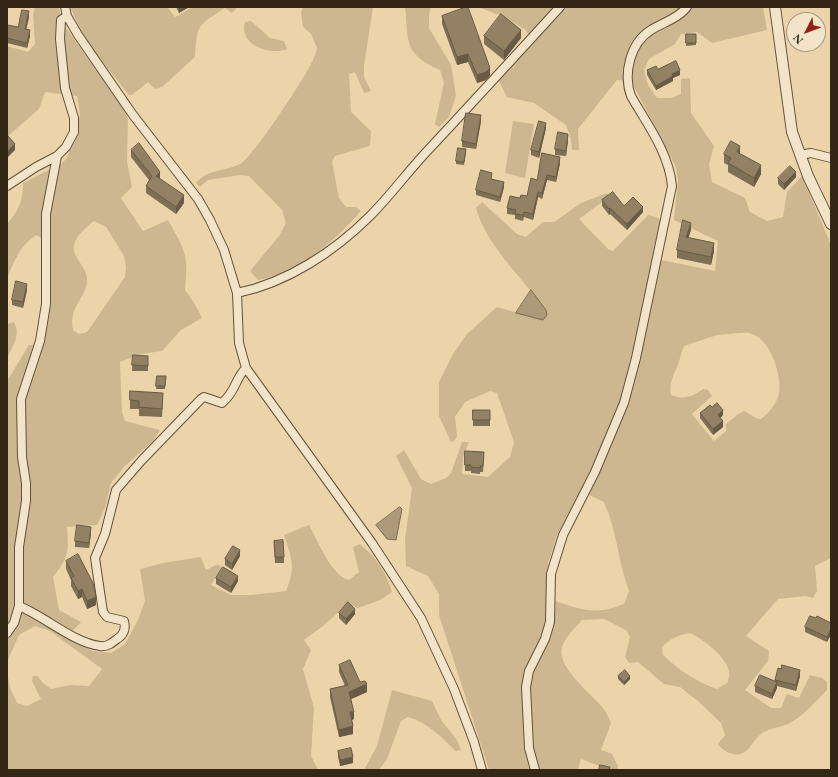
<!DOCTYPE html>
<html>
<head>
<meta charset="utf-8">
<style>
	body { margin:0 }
	#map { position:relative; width:838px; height:777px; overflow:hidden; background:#ecd4aa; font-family:"EB Garamond",serif }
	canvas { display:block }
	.frame { position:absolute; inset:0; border:8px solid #342716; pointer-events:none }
	.north { position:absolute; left:786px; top:12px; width:40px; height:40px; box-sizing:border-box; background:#f3e3c8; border:1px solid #a79881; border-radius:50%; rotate:228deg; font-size:11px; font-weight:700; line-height:16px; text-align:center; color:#342716 }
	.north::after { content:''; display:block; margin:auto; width:14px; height:18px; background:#8f2418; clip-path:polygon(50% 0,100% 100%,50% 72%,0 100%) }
</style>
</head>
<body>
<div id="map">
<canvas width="838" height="777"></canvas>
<div class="frame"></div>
<div class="north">N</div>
</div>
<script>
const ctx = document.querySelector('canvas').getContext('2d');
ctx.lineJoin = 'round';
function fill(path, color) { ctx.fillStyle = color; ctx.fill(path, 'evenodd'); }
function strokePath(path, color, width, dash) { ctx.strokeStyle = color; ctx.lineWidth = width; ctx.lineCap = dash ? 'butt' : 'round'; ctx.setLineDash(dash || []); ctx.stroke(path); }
fill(new Path2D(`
	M 35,7 L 58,7 L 66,28 L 124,109 L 128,119 L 127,161 L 132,187 L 121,198 L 143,231 L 168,220 C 185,250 189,255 185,290 L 195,304 L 202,318 L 181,330 L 162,351 L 141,354 L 120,362 L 122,412 L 125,421 L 160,430 L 153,441 L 125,466 L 111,483 L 105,508 L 97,525 L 67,527 C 69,552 69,557 53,577 L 59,610 L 81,622 L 72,632 L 76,641 L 92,651 L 111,653 L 125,644 L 138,620 L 145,601 L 140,569 L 163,563 L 201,557 L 206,570 L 218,564 L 222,568 L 211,585 L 231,595 L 251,595 L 286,591 C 296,567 292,559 284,535 L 309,525 C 317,539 332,577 349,580 L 359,572 L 353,547 L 360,544 C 374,555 388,575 392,592 L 380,600 L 358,608 L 348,604 L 323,626 L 304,640 L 311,650 L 303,669 L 314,708 L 311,756 L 318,770 L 7,770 L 7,672 L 10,688 L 17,703 L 27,706 L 41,699 L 32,681 L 33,676 L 38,676 L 42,682 L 51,689 L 70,685 L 89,686 L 102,669 L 50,631 L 35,626 L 19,635 L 7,662 L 7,381 L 29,345 L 41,346 L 51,302 L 50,243 L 36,235 C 20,246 14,261 7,279 L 7,224 C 19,210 23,201 23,183 L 61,164 L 67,158 L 80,115 L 77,96 L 45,92 L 39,109 L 8,136 L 7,135 L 7,46 L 28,52 L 35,44 L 33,15 ZM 94,221 L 106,227 L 124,256 L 126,267 L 125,277 L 87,332 L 79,334 L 73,330 C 68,305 89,296 87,278 C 86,266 71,256 74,245 C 77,234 86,228 94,221 Z
	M 70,7 L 167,7 L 175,17 L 193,7 L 235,7 L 236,9 L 232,13 L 225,8 C 197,26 197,24 195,57 L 162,87 L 155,89 L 148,82 L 132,95 L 129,95 L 87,43 Z
	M 303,7 L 373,7 L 364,66 L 364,77 L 371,91 L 364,93 L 355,72 L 349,74 L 351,112 L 371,131 L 370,146 L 335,156 L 332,162 L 339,198 L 346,207 L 356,207 L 361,211 C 333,242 300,273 258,280 L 250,271 L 279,236 L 286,223 L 282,210 L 249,176 L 240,175 L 208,180 L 200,187 L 196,183 C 209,168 224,172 240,164 C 253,157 304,79 312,62 C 314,58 316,53 317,48 L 311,34 L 303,27 L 301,12 Z
	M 405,7 L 431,7 L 429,15 L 429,28 L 451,65 L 456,96 L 449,117 L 439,127 L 435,124 L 444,83 L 440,70 C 403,53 409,43 405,7 Z
	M 478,7 L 763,7 L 767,30 L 712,43 L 697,32 L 681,34 L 675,44 L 649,59 L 644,70 L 648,85 L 657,98 L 671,98 L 681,94 L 681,79 L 690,78 L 691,113 L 714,146 L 709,164 L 712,182 L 745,198 L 750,212 L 767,221 L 783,217 L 787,192 L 802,176 L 831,245 L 831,558 L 815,566 L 817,591 L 813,598 L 806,596 L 778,599 L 746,636 L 769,651 L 768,661 L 745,690 L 771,708 L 781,708 L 787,694 L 799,698 L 810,675 L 822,678 L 827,682 L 827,690 C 817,700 802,717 790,723 C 782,728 772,727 764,732 C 755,737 752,747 745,752 C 736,758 723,752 718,744 L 725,735 L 721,723 L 698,701 L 680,687 L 664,684 L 638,662 L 629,663 L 625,657 L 630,637 L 626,630 L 604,619 L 582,620 C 576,627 565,637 562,647 C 556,667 591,693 602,707 C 606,711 608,717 611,723 L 601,750 L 612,754 L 618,766 L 617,770 L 610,770 L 581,759 L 578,770 L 489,770 L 439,615 L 439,594 L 428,576 L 406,566 L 405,539 L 412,488 L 396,456 L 404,450 L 421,479 L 431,484 L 446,478 L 451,473 L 462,442 L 469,442 L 463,457 L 462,474 L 488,477 L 510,457 L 514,442 L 497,393 L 490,391 L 465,402 L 455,417 L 457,436 L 454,441 L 451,442 L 439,416 L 439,382 L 453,354 L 467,334 L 497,307 L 543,320 L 546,310 C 523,279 486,245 476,208 L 482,202 L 517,234 L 526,237 L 543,222 L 554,222 L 581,203 L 607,193 L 610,196 L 579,219 L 608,249 L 613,251 L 648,215 L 656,217 L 661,220 L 652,258 L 715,271 L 718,241 L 674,220 L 678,180 L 676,167 L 631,81 L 617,80 L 578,129 L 579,150 L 572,150 L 571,139 L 566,125 L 534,103 L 507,97 L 499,81 L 531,42 L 526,30 L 504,17 ZM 740,333 C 743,333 749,332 752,334 C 771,340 782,376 779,394 C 776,405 769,412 761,419 L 756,418 L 744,411 L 737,415 L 726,424 L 726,431 L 714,441 L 692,414 L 712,396 L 708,390 L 703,389 C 692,397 684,400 671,395 C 669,384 673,376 677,367 C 680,360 681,353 684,346 L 717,335 ZM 581,491 L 604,502 C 617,531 618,562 629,591 L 624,604 C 593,617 577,608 547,598 L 548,564 L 557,535 ZM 690,633 C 702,638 728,658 729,672 C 730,675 728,679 728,682 L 717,689 C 696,682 679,670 663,655 L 662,647 C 670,639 678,635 690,633 Z
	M 251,21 L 270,38 L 284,41 L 287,49 C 270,56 238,45 245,22 Z
	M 513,121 L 534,124 L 525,178 L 505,173 Z
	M 14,322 C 21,335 13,346 7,358 L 7,328 L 8,324 Z
	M 392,690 L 432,701 L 441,720 L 457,740 L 461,750 L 455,751 C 441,736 428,723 408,717 L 401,721 L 387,759 L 379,770 L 364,770 L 377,746 Z`), '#cdb791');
const water = new Path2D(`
	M 531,290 L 546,310 L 547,315 L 543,320 L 516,313 Z
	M 400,507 L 402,509 L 396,540 L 387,539 L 376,525 Z`);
fill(water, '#ad9978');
strokePath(water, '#7d6b51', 1);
const minor = new Path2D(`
	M 65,7 L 67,16 L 78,35 L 133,115 L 198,199 L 210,220 L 224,250 L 237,293 L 239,343 L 246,368 L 372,543 L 421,618 L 454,689 L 474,742 L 482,770
	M 800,155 L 811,153 L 831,158
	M 7,186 L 36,167 L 57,156
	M 237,293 C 287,283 335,251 370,216 C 391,195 409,170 430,148 C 474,101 517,54 560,7
	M 19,606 C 44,616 74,643 100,646 C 107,647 112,643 117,639 C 124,635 126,628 124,621 L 107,617 L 103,612 L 95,558 L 105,534 L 116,490 L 142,460 L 201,399 L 204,397 L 222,403 C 237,390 234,380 246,368
	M 7,633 L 14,623 L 19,606 L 19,547 L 26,501 L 26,483 L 22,457 L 21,399 L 40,341 L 46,304 L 46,214 L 57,156 L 66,147 L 74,132 L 74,118 L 65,88 L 60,39 L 61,20 L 67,16
	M 535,770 L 529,748 L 526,687 L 529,671 L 545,639 L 550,622 L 551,574 L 563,535 L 595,472 L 624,403 L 636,358 L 672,186 C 669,153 647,124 631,96 C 623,74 630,43 651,30 C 662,23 679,18 687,7`);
const tertiary = new Path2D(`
	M 775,7 L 792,132 L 808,176 L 831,224`);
strokePath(minor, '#62523b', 10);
strokePath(tertiary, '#62523b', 12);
strokePath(minor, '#f3e3c8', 8);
strokePath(tertiary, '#f3e3c8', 10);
fill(new Path2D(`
	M 176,7 L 189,7 L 179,13 Z
	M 442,16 L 490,76 L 486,80 L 477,83 L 468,62 L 457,65 L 442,24 Z
	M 29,17 L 26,29 L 30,36 L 27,48 L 7,43 L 7,25 L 18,27 Z
	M 686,34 L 696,34 L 696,45 L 686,46 Z
	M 484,36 L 521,38 L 504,60 L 484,44 Z
	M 658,69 L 680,75 L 673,78 L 673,81 L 656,90 L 647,75 L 647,70 Z
	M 481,121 L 476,149 L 462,147 L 462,141 Z
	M 546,128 L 539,158 L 531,155 L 531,150 Z
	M 568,140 L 566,156 L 555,155 L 555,149 Z
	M 131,150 L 184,203 L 176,214 L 146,193 L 146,186 L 149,180 L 131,157 Z
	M 466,152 L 464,165 L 456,164 L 456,161 Z
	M 724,154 L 740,154 L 761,174 L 754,187 L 728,172 L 728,165 L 724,163 Z
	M 560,163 L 556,182 L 547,180 L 542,199 L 538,197 L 533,220 L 524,217 L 523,221 L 515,219 L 515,215 L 507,214 L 507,208 L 520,198 L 527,196 L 537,180 Z
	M 796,177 L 784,190 L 778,184 L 778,178 Z
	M 492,179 L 504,187 L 500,202 L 476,195 L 476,190 Z
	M 602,200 L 643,212 L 627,230 L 610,214 L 609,215 L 602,206 Z
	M 691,230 L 688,238 L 714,251 L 711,265 L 677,258 L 677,250 Z
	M 27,290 L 23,308 L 12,305 L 12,300 Z
	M 133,355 L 148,362 L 148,371 L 132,371 Z
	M 157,376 L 166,376 L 165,389 L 156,389 Z
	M 130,400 L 163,401 L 162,417 L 139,416 L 139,409 L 130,409 Z
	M 712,407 L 723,415 L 720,418 L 723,427 L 713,435 L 700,418 L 700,413 Z
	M 473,410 L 490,410 L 490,426 L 473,426 Z
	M 484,458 L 483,472 L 480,472 L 480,474 L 471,473 L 471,471 L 465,471 L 465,465 Z
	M 91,533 L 89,548 L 75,547 L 75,541 Z
	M 274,541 L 284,557 L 284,563 L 275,563 Z
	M 240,556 L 232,570 L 225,565 L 225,559 Z
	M 66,561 L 96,605 L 87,609 L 82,597 L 78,599 L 71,586 L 71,580 L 66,569 Z
	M 216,578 L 238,581 L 231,593 L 216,584 Z
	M 339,613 L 355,614 L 346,625 L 339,618 Z
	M 816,618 L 831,623 L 827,642 L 805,632 L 805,627 Z
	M 339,665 L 360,682 L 367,692 L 351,699 L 354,719 L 352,720 L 353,734 L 339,737 L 330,697 L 330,689 L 345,686 L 339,672 Z
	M 618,676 L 630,679 L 624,685 L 618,679 Z
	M 800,676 L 796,691 L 777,686 L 777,688 L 772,699 L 755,692 L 755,686 L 775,681 L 775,680 Z
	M 338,751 L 353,763 L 340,766 L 338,757 Z`), '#7f6f55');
fill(new Path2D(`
	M 179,7 L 189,7 L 179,13 Z
	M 29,11 L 29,17 L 25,35 L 25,29 Z
	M 30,30 L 30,36 L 27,48 L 27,43 Z
	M 521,30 L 521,38 L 504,60 L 504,51 Z
	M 468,54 L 468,62 L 457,65 L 457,57 Z
	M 490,68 L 490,76 L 486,80 L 477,83 L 477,75 Z
	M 680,70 L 680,75 L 673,78 L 673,81 L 656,90 L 656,86 L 672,74 Z
	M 481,115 L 481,121 L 476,149 L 476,144 Z
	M 546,123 L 546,128 L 539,158 L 539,152 Z
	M 568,134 L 568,140 L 566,156 L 566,151 Z
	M 15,144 L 15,150 L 7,158 L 7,152 Z
	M 740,146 L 740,155 L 737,152 Z
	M 560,157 L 560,163 L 556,182 L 556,177 Z
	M 761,165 L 761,174 L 754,187 L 754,178 Z
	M 160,172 L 160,179 L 156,176 Z
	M 796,172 L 796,177 L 784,190 L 784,184 Z
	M 547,175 L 547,180 L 542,199 L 542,193 Z
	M 504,182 L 504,187 L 500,202 L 500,197 Z
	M 538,192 L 538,197 L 533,220 L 533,214 Z
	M 184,195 L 184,203 L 176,214 L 176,207 Z
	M 643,207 L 643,212 L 627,230 L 627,224 Z
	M 610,208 L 610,214 L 609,215 L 609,209 Z
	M 691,223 L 691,230 L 686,245 L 686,237 Z
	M 714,243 L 714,251 L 711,265 L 711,257 Z
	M 27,284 L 27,290 L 23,308 L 23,302 Z
	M 723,410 L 723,415 L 718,420 L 718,415 Z
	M 723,421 L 723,427 L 713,435 L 713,429 Z
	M 91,527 L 91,533 L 89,548 L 89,543 Z
	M 240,550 L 240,556 L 232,570 L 232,564 Z
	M 238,576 L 238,581 L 231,593 L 231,587 Z
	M 82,589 L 82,597 L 78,599 L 78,591 Z
	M 96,597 L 96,605 L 87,609 L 87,601 Z
	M 355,609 L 355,614 L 346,625 L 346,619 Z
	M 831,629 L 831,635 L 827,642 L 827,637 Z
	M 800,670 L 800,676 L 796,691 L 796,685 Z
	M 630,676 L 630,679 L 624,685 L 624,682 Z
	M 777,682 L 777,688 L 772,699 L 772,694 Z
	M 367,684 L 367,692 L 349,700 L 349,692 Z
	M 350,712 L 354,712 L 354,719 L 350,720 Z
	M 353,726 L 353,734 L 339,737 L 339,730 Z
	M 353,757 L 353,763 L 340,766 L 340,760 Z`), '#685a45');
const building = new Path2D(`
	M 466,7 L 468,7 L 490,68 L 486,72 L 477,75 L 468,54 L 457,57 L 442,16 Z
	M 22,10 L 29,11 L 25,29 L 30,30 L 27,43 L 7,38 L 7,25 L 18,27 Z
	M 501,14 L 521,30 L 504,51 L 484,36 Z
	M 686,34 L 696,34 L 696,43 L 686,43 Z
	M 676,61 L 680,70 L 672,74 L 673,76 L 656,86 L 647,70 L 656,66 L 658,69 Z
	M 466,113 L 481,115 L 476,144 L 462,141 Z
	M 539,121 L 546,123 L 539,152 L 531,150 Z
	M 558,132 L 568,134 L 566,151 L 555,149 Z
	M 8,136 L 15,144 L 7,152 L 7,137 Z
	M 731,141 L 740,146 L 737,152 L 761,165 L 754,178 L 728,163 L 731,158 L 724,154 Z
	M 139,143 L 160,172 L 156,176 L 184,195 L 176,207 L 146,186 L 152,176 L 131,150 Z
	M 458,148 L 466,149 L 464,162 L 456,161 Z
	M 542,153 L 560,157 L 556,177 L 547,175 L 542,193 L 538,192 L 533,214 L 524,212 L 523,215 L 515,214 L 516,210 L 507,208 L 510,196 L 520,198 L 521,195 L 527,196 L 531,178 L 537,180 Z
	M 790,166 L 796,172 L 784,184 L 778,178 Z
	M 481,170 L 492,173 L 491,179 L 504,182 L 500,197 L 476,190 Z
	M 613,192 L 624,206 L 633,197 L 643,207 L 627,224 L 610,208 L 609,209 L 602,200 Z
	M 683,220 L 691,223 L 686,237 L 714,243 L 711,257 L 677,250 Z
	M 16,281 L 27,284 L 23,302 L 12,300 Z
	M 133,355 L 148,356 L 148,366 L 132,365 Z
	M 157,376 L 166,376 L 165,386 L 156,386 Z
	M 130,391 L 163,393 L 162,409 L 139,407 L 139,401 L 130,400 Z
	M 717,403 L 723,410 L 718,415 L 723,421 L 713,429 L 700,413 L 710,405 L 712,407 Z
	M 473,410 L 490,410 L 490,420 L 473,420 Z
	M 465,451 L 484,452 L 483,466 L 480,466 L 480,468 L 471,467 L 471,465 L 465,465 Z
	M 77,525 L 91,527 L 89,543 L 75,541 Z
	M 283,540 L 284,557 L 275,557 L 274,541 Z
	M 233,546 L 240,550 L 232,564 L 225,559 Z
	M 78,554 L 93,583 L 96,597 L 87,601 L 82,589 L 78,591 L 71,578 L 74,576 L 66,561 Z
	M 223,567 L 238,576 L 231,587 L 216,578 Z
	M 348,602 L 355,609 L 346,619 L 339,613 Z
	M 810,616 L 816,618 L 817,616 L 831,623 L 831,629 L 827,637 L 805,627 Z
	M 350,660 L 360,682 L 365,681 L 367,684 L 349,692 L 354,712 L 350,712 L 353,726 L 339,730 L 330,689 L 348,685 L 339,665 Z
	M 782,665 L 800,670 L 796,685 L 775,680 L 778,668 L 781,669 Z
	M 625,670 L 630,676 L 624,682 L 618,676 Z
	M 760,675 L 777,682 L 772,694 L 755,686 Z
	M 351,748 L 353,757 L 340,760 L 338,751 Z
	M 600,765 L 610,767 L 609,770 L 599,770 Z`);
fill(building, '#948163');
strokePath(building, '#685a45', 1);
</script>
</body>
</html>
